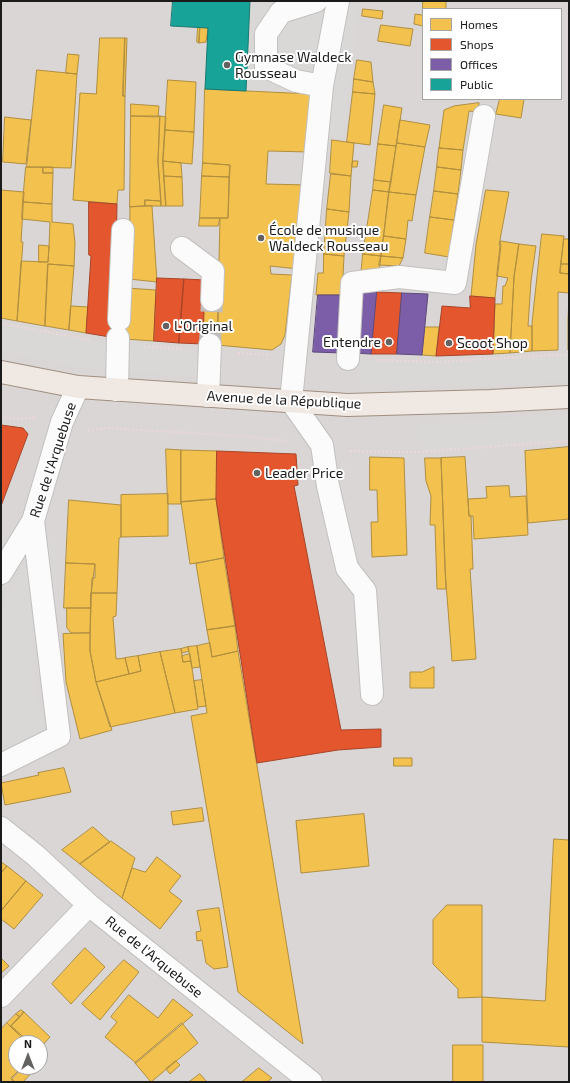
<!DOCTYPE html>
<html>
<head>
<meta charset="utf-8">
<style>
	body { margin:0 }
	#map { position:relative; width:570px; height:1083px; overflow:hidden; background:#eae6e3; font-family:"Exo 2",sans-serif }
	canvas { display:block }
	.frame { position:absolute; inset:0; border:2px solid #1b1b1b; pointer-events:none }
	.legend { position:absolute; left:422px; top:8px; width:140px; height:92px; box-sizing:border-box; background:#fff; border:1px solid #a4a4a4; margin:0; padding:5px 7px; list-style:none; font-size:12px; color:#1b1b1b }
	.legend li { display:flex; align-items:center; gap:8px; height:20px }
	.legend b { width:20px; border:1px solid #a4a4a4 }
	.north { position:absolute; left:8px; top:1035px; width:40px; height:40px; box-sizing:border-box; background:#fff; border:1px solid #a4a4a4; border-radius:50%; rotate:0deg; font-size:11px; font-weight:700; line-height:16px; text-align:center; color:#1b1b1b }
	.north::after { content:''; display:block; margin:auto; width:14px; height:18px; background:#636261; clip-path:polygon(50% 0,100% 100%,50% 72%,0 100%) }
</style>
</head>
<body>
<div id="map">
<canvas width="570" height="1083"></canvas>
<div class="frame"></div>
<ul class="legend">
<li><b style="height:11px;background:#f2c14e"></b>Homes</li>
<li><b style="height:11px;background:#e4572e"></b>Shops</li>
<li><b style="height:11px;background:#7b5ea7"></b>Offices</li>
<li><b style="height:11px;background:#17a398"></b>Public</li>
</ul>
<div class="north">N</div>
</div>
<script>
const ctx = document.querySelector('canvas').getContext('2d');
ctx.lineJoin = 'round';
function fill(path, color) { ctx.fillStyle = color; ctx.fill(path, 'evenodd'); }
function strokePath(path, color, width, dash) { ctx.strokeStyle = color; ctx.lineWidth = width; ctx.lineCap = dash ? 'butt' : 'round'; ctx.setLineDash(dash || []); ctx.stroke(path); }
function write(font, color, halo, rows, align = 'center') {
  ctx.font = font + ' "Exo 2",sans-serif'; ctx.lineWidth = 4; ctx.setLineDash([]); ctx.textBaseline = 'middle'; ctx.strokeStyle = halo; ctx.fillStyle = color; for (const [text, x, y, turn = 0] of rows) {
    ctx.save(); ctx.translate(x, y); ctx.rotate((+turn || 0) * Math.PI / 180); ctx.textAlign = isNaN(turn) ? turn : align; if (halo) ctx.strokeText(text, 0, 0); ctx.fillText(text, 0, 0); ctx.restore();
  }
}
fill(new Path2D(`
	M 1,1 L 569,1 L 569,1082 L 1,1082 ZM 423,9 L 561,9 L 561,99 L 423,99 ZM 16,1043 L 40,1043 L 40,1067 L 16,1067 Z`), '#d9d6d5');
fill(new Path2D(`
	M 250,1 L 359,1 L 343,138 L 309,134 L 311,94 L 246,91 Z
	M 1,323 L 104,343 L 193,350 L 204,377 L 90,369 L 1,352 Z
	M 569,354 L 569,380 L 468,387 L 360,385 L 356,359 L 433,362 Z
	M 569,414 L 569,441 L 423,452 L 418,425 Z
	M 40,541 L 55,542 L 55,628 L 31,631 L 34,685 L 54,762 L 1,763 L 1,610 L 26,560 Z`), '#dad8d7');
const homes = new Path2D(`
	M 423,1 L 446,1 L 446,9 L 423,9 L 423,26 L 414,24 L 415,14 L 422,15 Z
	M 363,9 L 383,11 L 382,19 L 362,16 Z
	M 381,25 L 413,29 L 410,46 L 378,41 Z
	M 198,27 L 200,27 L 199,43 L 197,42 Z
	M 200,27 L 208,28 L 206,42 L 199,43 Z
	M 100,38 L 125,38 L 123,96 L 125,96 L 124,190 L 118,190 L 117,204 L 73,200 L 80,93 L 96,94 Z
	M 125,38 L 127,38 L 125,96 L 123,96 Z
	M 68,54 L 79,55 L 77,74 L 66,73 Z
	M 357,60 L 371,62 L 373,82 L 354,79 Z
	M 37,70 L 77,74 L 71,168 L 27,167 Z
	M 354,79 L 373,82 L 375,94 L 353,92 Z
	M 168,80 L 196,82 L 194,132 L 165,130 Z
	M 205,89 L 311,94 L 309,152 L 268,151 L 266,184 L 308,185 L 299,269 L 270,266 L 271,274 L 292,275 L 285,335 L 281,344 L 272,350 L 217,345 L 220,218 L 228,218 L 230,165 L 203,163 Z
	M 353,92 L 375,94 L 370,145 L 347,142 Z
	M 500,99 L 524,99 L 521,118 L 496,114 Z
	M 479,103 L 478,112 L 469,111 L 463,150 L 439,148 L 444,110 L 454,106 Z
	M 131,104 L 159,106 L 158,117 L 131,116 Z
	M 384,105 L 402,108 L 396,146 L 378,144 Z
	M 131,116 L 160,116 L 158,162 L 161,201 L 145,200 L 145,206 L 130,207 Z
	M 160,116 L 166,117 L 163,161 L 166,206 L 161,206 L 158,162 Z
	M 5,117 L 31,120 L 26,164 L 3,162 Z
	M 400,120 L 430,125 L 425,147 L 397,143 Z
	M 165,130 L 194,132 L 192,164 L 163,161 Z
	M 332,140 L 354,143 L 351,176 L 330,173 Z
	M 397,143 L 425,147 L 416,195 L 389,192 Z
	M 378,144 L 396,146 L 391,182 L 374,180 Z
	M 439,148 L 463,150 L 461,170 L 437,167 Z
	M 163,161 L 181,163 L 182,177 L 164,176 Z
	M 353,161 L 358,161 L 357,167 L 352,167 Z
	M 203,163 L 230,165 L 229,177 L 202,176 Z
	M 26,167 L 43,167 L 43,173 L 53,173 L 52,204 L 23,202 Z
	M 43,167 L 53,167 L 53,173 L 43,173 Z
	M 437,167 L 461,170 L 458,194 L 434,191 Z
	M 331,174 L 351,176 L 349,212 L 327,209 Z
	M 164,176 L 182,177 L 183,206 L 166,206 Z
	M 202,176 L 229,177 L 228,218 L 200,218 Z
	M 374,180 L 391,182 L 389,192 L 373,190 Z
	M 1,190 L 24,192 L 21,242 L 23,242 L 17,321 L 1,318 Z
	M 373,190 L 389,192 L 381,256 L 363,254 Z
	M 486,190 L 509,192 L 499,245 L 501,245 L 495,298 L 471,296 L 476,245 Z
	M 434,191 L 458,194 L 454,220 L 430,217 Z
	M 389,192 L 416,195 L 412,221 L 408,220 L 406,239 L 384,236 Z
	M 145,200 L 161,201 L 161,206 L 145,206 Z
	M 23,202 L 52,204 L 52,222 L 73,224 L 75,243 L 74,266 L 48,264 L 45,326 L 17,321 L 21,261 L 48,262 L 49,246 L 50,222 L 22,219 Z
	M 152,206 L 157,282 L 129,279 L 130,207 Z
	M 327,209 L 349,212 L 344,256 L 324,254 Z
	M 430,217 L 454,220 L 449,257 L 425,253 Z
	M 200,218 L 220,218 L 218,226 L 199,226 Z
	M 542,234 L 564,236 L 560,273 L 569,274 L 569,293 L 558,292 L 558,350 L 532,351 L 532,323 Z
	M 384,236 L 406,239 L 403,258 L 381,256 Z
	M 564,239 L 569,239 L 569,264 L 561,264 Z
	M 501,241 L 519,244 L 514,277 L 510,353 L 493,354 L 495,304 L 502,304 L 503,286 L 505,286 L 508,278 L 497,276 Z
	M 519,244 L 536,246 L 531,281 L 528,326 L 532,326 L 532,351 L 510,353 L 514,277 Z
	M 39,245 L 49,246 L 48,262 L 39,262 Z
	M 324,254 L 344,256 L 342,295 L 316,295 L 318,273 L 323,273 Z
	M 363,254 L 381,256 L 377,288 L 360,287 Z
	M 381,256 L 403,258 L 399,266 L 379,265 Z
	M 48,264 L 74,266 L 69,330 L 45,326 Z
	M 561,264 L 569,264 L 569,274 L 560,273 Z
	M 126,288 L 156,290 L 154,341 L 124,339 Z
	M 569,298 L 569,350 L 568,350 L 568,320 Z
	M 204,299 L 219,300 L 217,345 L 203,344 Z
	M 71,306 L 88,307 L 86,333 L 69,330 Z
	M 425,327 L 439,327 L 436,356 L 422,355 Z
	M 569,447 L 569,519 L 528,523 L 525,451 Z
	M 166,449 L 181,450 L 181,504 L 168,504 Z
	M 181,450 L 217,451 L 217,499 L 181,502 Z
	M 370,457 L 404,458 L 407,555 L 372,557 L 371,522 L 378,522 L 377,490 L 370,490 Z
	M 465,457 L 469,516 L 471,516 L 473,569 L 470,569 L 476,659 L 452,661 L 445,570 L 441,458 Z
	M 425,458 L 441,458 L 446,589 L 437,589 L 435,525 L 430,525 L 431,496 L 426,481 Z
	M 509,486 L 510,497 L 526,496 L 528,535 L 474,539 L 473,516 L 469,516 L 468,499 L 487,498 L 486,487 Z
	M 168,494 L 168,536 L 121,537 L 121,495 Z
	M 216,499 L 224,558 L 190,564 L 181,502 Z
	M 69,500 L 121,505 L 121,537 L 119,538 L 117,593 L 91,593 L 95,564 L 66,563 Z
	M 224,558 L 235,626 L 207,630 L 196,564 Z
	M 66,563 L 95,564 L 95,578 L 92,578 L 91,608 L 64,608 Z
	M 91,593 L 117,593 L 116,616 L 113,617 L 116,659 L 125,658 L 129,674 L 96,682 L 90,651 Z
	M 67,608 L 91,608 L 90,633 L 71,633 L 67,628 Z
	M 235,626 L 238,651 L 212,657 L 207,630 Z
	M 90,633 L 90,651 L 96,682 L 112,730 L 80,739 L 66,682 L 63,634 Z
	M 210,643 L 212,657 L 238,651 L 303,1044 L 238,992 L 191,716 L 207,713 L 197,646 Z
	M 197,646 L 200,667 L 192,668 L 188,647 Z
	M 188,647 L 189,651 L 182,653 L 181,649 Z
	M 181,649 L 183,662 L 191,661 L 198,709 L 175,713 L 160,652 Z
	M 160,652 L 175,713 L 110,727 L 96,682 L 141,671 L 138,656 Z
	M 190,654 L 191,661 L 183,662 L 182,656 Z
	M 138,656 L 141,671 L 129,674 L 125,658 Z
	M 434,667 L 434,688 L 410,688 L 410,672 L 422,672 Z
	M 202,680 L 206,706 L 198,707 L 194,681 Z
	M 394,758 L 412,758 L 412,766 L 394,766 Z
	M 64,768 L 71,792 L 5,805 L 1,783 L 39,775 L 38,773 Z
	M 202,808 L 204,821 L 173,825 L 171,812 Z
	M 364,814 L 369,866 L 301,873 L 296,821 Z
	M 93,827 L 110,842 L 80,864 L 62,850 Z
	M 554,839 L 569,840 L 569,1047 L 482,1042 L 482,997 L 545,1001 Z
	M 111,841 L 135,858 L 122,898 L 80,864 Z
	M 157,857 L 181,876 L 169,891 L 182,901 L 160,929 L 122,898 L 132,868 L 145,872 Z
	M 1,862 L 7,866 L 1,873 Z
	M 7,866 L 26,881 L 1,911 L 1,873 Z
	M 26,881 L 43,895 L 14,929 L 1,919 L 1,911 Z
	M 447,905 L 482,905 L 482,997 L 458,998 L 458,989 L 433,964 L 433,920 Z
	M 219,908 L 228,967 L 214,969 L 206,963 L 202,940 L 197,941 L 196,932 L 201,931 L 197,911 Z
	M 85,948 L 105,967 L 71,1004 L 52,984 Z
	M 1,958 L 9,966 L 1,973 Z
	M 124,960 L 139,972 L 100,1020 L 82,1004 Z
	M 129,995 L 158,1018 L 173,999 L 193,1015 L 136,1063 L 105,1037 L 117,1022 L 111,1017 Z
	M 21,1010 L 24,1012 L 20,1017 L 16,1014 Z
	M 24,1012 L 50,1037 L 40,1048 L 40,1043 L 30,1043 L 11,1026 Z
	M 16,1014 L 20,1017 L 11,1026 L 30,1043 L 27,1043 L 7,1023 Z
	M 7,1023 L 27,1043 L 16,1043 L 16,1067 L 22,1067 L 11,1078 L 13,1082 L 1,1082 L 1,1029 Z
	M 182,1023 L 198,1043 L 151,1082 L 135,1063 Z
	M 453,1045 L 483,1045 L 483,1082 L 453,1082 Z
	M 176,1061 L 180,1065 L 170,1074 L 166,1069 Z
	M 24,1067 L 32,1067 L 35,1069 L 23,1082 L 15,1082 L 12,1079 Z
	M 259,1068 L 272,1078 L 267,1082 L 242,1082 Z
	M 200,1074 L 207,1082 L 189,1082 Z`);
fill(homes, '#f2c14e');
strokePath(homes, '#b28f3f', 1);
const shops = new Path2D(`
	M 89,202 L 117,204 L 116,255 L 110,337 L 86,333 L 91,256 L 89,255 Z
	M 157,278 L 184,279 L 179,343 L 154,341 Z
	M 184,279 L 205,280 L 203,344 L 179,343 Z
	M 376,292 L 402,293 L 397,354 L 371,354 Z
	M 470,296 L 495,298 L 493,354 L 436,356 L 442,306 L 470,308 Z
	M 1,425 L 23,428 L 28,434 L 1,506 Z
	M 217,451 L 296,454 L 298,485 L 294,486 L 341,730 L 381,729 L 381,747 L 338,750 L 257,763 L 216,499 Z`);
fill(shops, '#e4572e');
strokePath(shops, '#a84528', 1);
const offices = new Path2D(`
	M 367,287 L 377,288 L 371,354 L 354,353 L 359,293 L 367,293 Z
	M 402,293 L 428,294 L 422,355 L 397,354 Z
	M 318,295 L 342,295 L 342,353 L 313,352 Z`);
fill(offices, '#7b5ea7');
strokePath(offices, '#5e4a7d', 1);
const public = new Path2D(`
	M 173,1 L 250,1 L 246,91 L 205,89 L 208,28 L 171,26 Z`);
fill(public, '#17a398');
strokePath(public, '#187a72', 1);
strokePath(new Path2D(`
	M 210,345 L 212,300`), '#c1bdbb', 22, [22, 11]);
const minor = new Path2D(`
	M 316,1 L 281,12 L 266,34 L 266,67 L 296,81 L 322,86
	M 338,1 L 322,86 L 291,401 L 322,445 L 328,486 L 347,568 L 365,591 L 372,694
	M 182,248 L 213,271 L 212,300
	M 119,320 L 123,230
	M 348,359 L 352,283 L 399,277 L 455,283 L 484,116
	M 117,390 L 118,338
	M 208,396 L 210,345
	M 1,573 L 33,521 L 62,422 L 78,387
	M 1,765 L 59,736 L 33,521
	M 1,828 L 35,855 L 89,905 L 311,1082
	M 1,996 L 89,905`);
const major = new Path2D(`
	M 1,372 L 78,387 L 347,405 L 490,401 L 569,397`);
strokePath(minor, '#c2c1bf', 24);
strokePath(major, '#a08f81', 24);
strokePath(new Path2D(`
	M 1,323 L 90,340
	M 144,346 L 183,349
	M 238,353 L 269,355
	M 376,360 L 436,362 L 569,354
	M 1,417 L 17,419 L 35,417
	M 88,431 L 105,428 L 241,436 L 286,441
	M 350,451 L 423,452 L 569,441`), '#ead7d8', 2.5, [2, 2]);
strokePath(minor, '#fcfbfb', 22);
strokePath(major, '#f0e8e2', 22);
for (const [x, y, r, color] of [
	[227,65,4,"#636261"],
	[261,238,4,"#636261"],
	[166,326,4,"#636261"],
	[389,342,4,"#636261"],
	[449,343,4,"#636261"],
	[257,473,4,"#636261"]
]) { const dot = new Path2D(); dot.arc(x, y, r, 0, 2 * Math.PI); ctx.fillStyle = color; ctx.fill(dot); strokePath(dot, '#fff', 1.5); }
write('14px', '#1b1b1b', '#fff', [
	["Gymnase Waldeck",235,57],
	["Rousseau",235,73],
	["École de musique",269,230],
	["Waldeck Rousseau",269,246],
	["L'Original",174,326],
	["Entendre",381,342,"right"],
	["Scoot Shop",457,343],
	["Leader Price",265,473]
], 'left');
write('14px', '#1b1b1b', '#fff', [
	["Avenue de la République",284,400,3],
	["Rue de l'Arquebuse",53,460,-72],
	["Rue de l'Arquebuse",154,957,39]
]);
</script>
</body>
</html>
